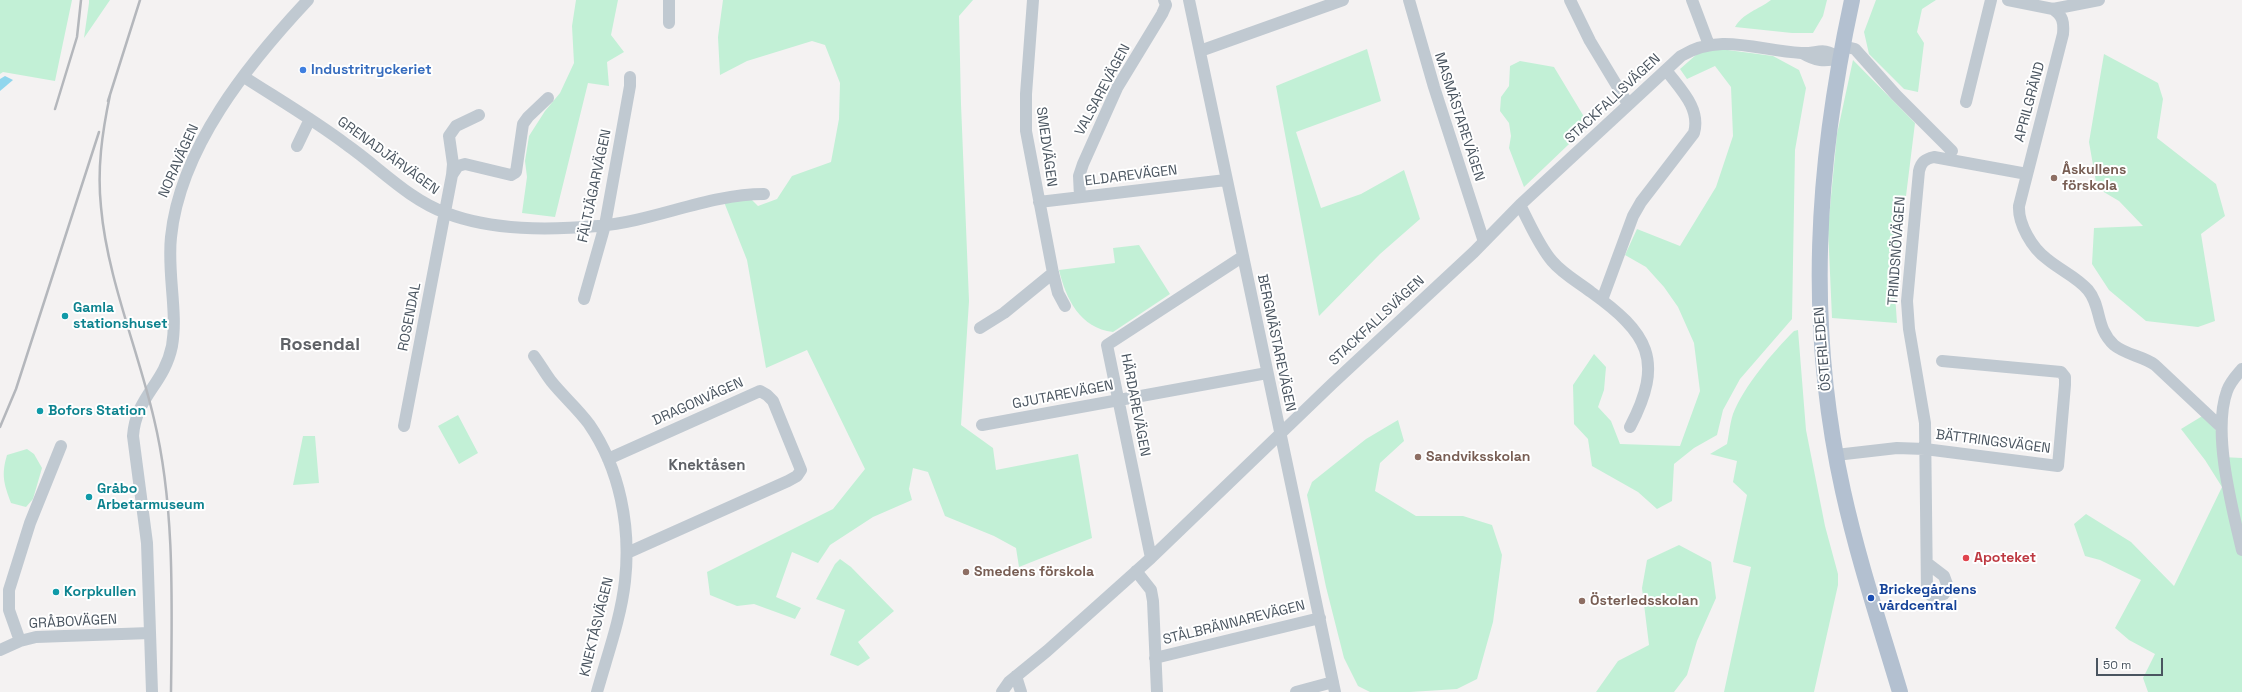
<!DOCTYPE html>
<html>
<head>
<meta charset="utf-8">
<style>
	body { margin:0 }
	#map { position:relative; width:2242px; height:692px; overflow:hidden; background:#f4f2f2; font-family:"Space Grotesk",sans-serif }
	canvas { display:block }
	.scale { position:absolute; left:2096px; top:658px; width:67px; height:18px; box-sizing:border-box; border:2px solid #4a5560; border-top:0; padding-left:5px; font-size:12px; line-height:14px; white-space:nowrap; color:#4a5560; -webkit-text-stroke:3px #fff; paint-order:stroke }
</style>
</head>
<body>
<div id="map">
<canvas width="2242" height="692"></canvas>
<div class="scale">50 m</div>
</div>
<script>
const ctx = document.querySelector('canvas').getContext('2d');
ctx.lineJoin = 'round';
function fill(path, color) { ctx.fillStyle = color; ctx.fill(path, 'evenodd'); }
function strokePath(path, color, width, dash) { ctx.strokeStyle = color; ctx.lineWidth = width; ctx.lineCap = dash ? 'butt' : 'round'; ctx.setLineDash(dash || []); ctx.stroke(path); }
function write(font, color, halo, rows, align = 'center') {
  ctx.font = font + ' "Space Grotesk",sans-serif'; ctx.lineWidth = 4; ctx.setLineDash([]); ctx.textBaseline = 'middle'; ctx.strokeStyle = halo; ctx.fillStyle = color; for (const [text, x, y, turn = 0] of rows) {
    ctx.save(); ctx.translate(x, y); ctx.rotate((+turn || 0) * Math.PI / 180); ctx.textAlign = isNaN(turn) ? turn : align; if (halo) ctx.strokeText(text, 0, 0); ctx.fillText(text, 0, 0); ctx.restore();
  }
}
fill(new Path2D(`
	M 0,0 L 72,0 L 55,81 L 3,72 L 0,74 Z
	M 89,0 L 110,0 L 84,38 L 89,3 Z
	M 576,0 L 618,0 L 611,35 L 624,52 L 607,62 L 609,86 L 588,83 L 555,217 L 522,213 L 527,177 L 525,161 L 529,136 L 545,111 L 560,93 L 574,63 L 572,26 Z
	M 723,0 L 973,0 L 959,16 L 961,104 L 969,301 L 961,425 L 993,448 L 996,470 L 1078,454 L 1092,538 L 1019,567 L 1016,548 L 994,536 L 945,516 L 928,472 L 913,468 L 909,489 L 912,500 L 873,517 L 830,545 L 818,563 L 792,552 L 776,597 L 801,608 L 795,619 L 754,604 L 737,606 L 710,595 L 707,572 L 833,509 L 865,469 L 807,350 L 766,368 L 747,260 L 724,202 L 748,196 L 758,206 L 777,199 L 792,176 L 831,162 L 839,119 L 840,83 L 825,45 L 812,41 L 747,61 L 720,75 L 718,37 Z
	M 1771,0 L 1827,0 L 1823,16 L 1813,33 L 1792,33 L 1735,27 C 1743,13 1758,10 1771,0 Z
	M 1876,0 L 1936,0 L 1922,9 L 1917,32 L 1924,43 L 1918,92 L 1904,89 L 1869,54 L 1864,32 Z
	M 1705,47 L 1773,56 L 1799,70 L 1806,88 L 1795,150 L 1792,319 L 1740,379 L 1723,410 L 1717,435 L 1694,448 L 1674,464 L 1672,501 L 1657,509 L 1638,492 L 1592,466 L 1588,439 L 1574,424 L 1573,385 L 1594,354 L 1606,367 L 1604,390 L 1598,407 L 1611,421 L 1620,444 L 1680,446 L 1700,391 L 1694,343 L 1678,307 L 1664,287 L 1646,267 L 1625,255 L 1637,229 L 1680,246 L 1716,187 L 1733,136 L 1731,87 L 1715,66 L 1687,79 L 1680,69 Z
	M 1367,49 L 1381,101 L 1296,132 L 1321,208 L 1361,194 L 1404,170 L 1420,219 L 1380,254 L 1319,316 L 1276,86 Z
	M 2104,54 L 2158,83 L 2163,99 L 2157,138 L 2216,184 L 2225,216 L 2201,234 L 2215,321 L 2198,327 L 2146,321 L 2109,290 L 2092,264 L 2094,228 L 2143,226 L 2119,201 L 2097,188 L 2089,142 Z
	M 1853,60 L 1915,123 L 1906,196 L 1893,266 L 1897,323 L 1832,318 L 1828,228 L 1837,134 Z
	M 1520,61 L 1554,67 L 1589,125 L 1524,187 L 1509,148 L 1511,136 L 1509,123 L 1500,111 L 1501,97 L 1509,86 L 1510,66 Z
	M 1139,245 L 1170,294 L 1113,332 C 1080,328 1066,299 1059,270 L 1115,263 L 1113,248 Z
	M 1798,330 L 1806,430 L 1825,526 L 1838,574 L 1838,585 L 1814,692 L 1724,692 L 1751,567 L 1733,562 L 1747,495 L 1733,482 L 1737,461 L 1710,454 L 1727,444 C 1729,435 1730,423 1733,414 C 1744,386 1773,352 1794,331 Z
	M 458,415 L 478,453 L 459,464 L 438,426 Z
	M 2204,415 L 2221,437 L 2222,457 L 2242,458 L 2242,692 L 2148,692 L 2143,678 L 2155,654 L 2129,640 L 2115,628 L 2141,580 L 2100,560 L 2085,556 L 2074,524 L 2086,514 L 2131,542 L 2174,586 L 2222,487 L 2205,460 L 2181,429 Z
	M 1398,420 L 1404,441 L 1380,463 L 1375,491 L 1416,516 L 1463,516 L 1492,525 L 1502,555 L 1493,622 L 1477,679 L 1457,689 L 1410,692 L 1370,692 L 1358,686 L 1344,658 L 1326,587 L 1307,495 L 1312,482 L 1366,439 Z
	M 303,436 L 315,436 L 319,483 L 293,485 Z
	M 27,449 L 34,454 L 42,468 L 33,499 L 26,507 L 11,503 C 4,484 1,475 7,455 Z
	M 1679,545 L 1711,562 L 1716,598 L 1697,641 L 1687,675 L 1674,692 L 1596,692 L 1618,661 L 1649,645 L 1642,588 L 1647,560 Z
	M 840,559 L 851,567 L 894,611 L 858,642 L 870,658 L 858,666 L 830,655 L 845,610 L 816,599 L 835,564 Z`), '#c2f0d6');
fill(new Path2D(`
	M 5,76 L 13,80 L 0,91 L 0,79 Z`), '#90d6ed');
strokePath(new Path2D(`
	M 669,0 L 669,23
	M 1033,0 L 1026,94 L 1026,131 L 1053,273 L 1058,293 L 1065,306
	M 1189,0 L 1335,692
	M 1409,0 L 1434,87 L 1484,242
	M 1570,0 L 1590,41 L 1628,104
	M 1692,0 L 1709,45
	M 2008,0 L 2053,9 L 2099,0
	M 2053,9 C 2063,16 2064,22 2063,34 L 2019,206 C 2018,224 2032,248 2047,259 C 2060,270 2077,277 2088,290 C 2102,307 2095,327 2114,345 C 2126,355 2143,356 2155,365 L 2221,427
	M 1842,46 L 1855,49 L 1896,95 L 1952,151
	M 1200,51 L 1343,0
	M 1802,53 C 1815,61 1825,62 1839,58
	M 244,77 C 278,99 314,120 347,145 C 380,168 408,199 446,213 C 493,231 549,230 598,226 C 655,221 708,194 764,194
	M 1966,102 L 1991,0
	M 297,146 L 310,119
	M 452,175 L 458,166 L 465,164 L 511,175 L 516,172 L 523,124 L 528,117 L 548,98
	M 1080,197 L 1079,176 L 1083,164 L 1117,88 L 1162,14 L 1166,5 L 1164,0
	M 1039,202 L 1226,180
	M 1520,205 C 1530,224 1539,246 1552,261 C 1563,274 1578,282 1591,292 C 1648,333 1665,360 1630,427
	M 584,299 L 605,225 L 630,86 L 630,77
	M 1602,300 L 1633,216 L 1641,202 L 1694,133 C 1701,108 1680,89 1666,70
	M 980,328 L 1004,313 L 1053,273
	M 534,356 C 540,364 545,373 551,381 C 563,396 578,409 589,424 C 620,469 631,527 625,581 C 621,618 607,656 597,692
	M 2242,369 C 2236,376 2230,382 2227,391 C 2212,432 2232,508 2242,550
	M 982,425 L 1267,373
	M 404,426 L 452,175 L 453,164 L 449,136 L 456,126 L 479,115
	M 1836,455 L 1897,448 L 1925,449 L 2058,466 L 2065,385 L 2065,377 L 2061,372 L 1942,361
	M 608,459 L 760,391 L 767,395 L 773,401 L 801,470 L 797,476 L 788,481 L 627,553
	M 1151,558 L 1107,345 L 1242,257
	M 1927,563 L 1944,576 L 1948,587 L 1944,594 L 1932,596 L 1927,592 L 1925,423 L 1909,329 L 1907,301 L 1919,171 C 1921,162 1925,159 1934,157 L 2027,174
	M 1136,571 L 1151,590 L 1153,601 L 1157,692
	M 20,641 L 9,610 L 9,590 L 30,523 L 61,446
	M 0,650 L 20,641 L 36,637 L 150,633
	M 1155,658 L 1320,618
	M 1016,676 L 1021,692
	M 152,692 L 147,543 L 133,436 C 136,396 164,385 172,346 C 178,312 167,273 171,237 C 180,148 248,64 308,0
	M 1002,692 L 1009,682 L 1047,651 L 1151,558 L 1332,384 L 1474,252 L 1520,205 L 1681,56 C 1720,32 1759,51 1801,53 C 1818,54 1823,46 1839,58
	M 1296,692 L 1333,682`), '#c0c9d1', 12);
strokePath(new Path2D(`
	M 1852,0 C 1816,166 1806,324 1843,491 C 1858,559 1880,625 1900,692`), '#b3c0d0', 16);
strokePath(new Path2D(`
	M 110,95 C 102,133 97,169 101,207 C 107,277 138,350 154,419 C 175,506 172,603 171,692
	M 108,101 L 140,0
	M 55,109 L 77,37 L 81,0
	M 0,427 L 16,389 L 99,132`), '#b4b7bc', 2.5);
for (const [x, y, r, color] of [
	[303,70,4,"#3f7fe0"],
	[2054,178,4,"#8d6e63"],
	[65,316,4,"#0f9aa8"],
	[40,411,4,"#0f9aa8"],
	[1418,457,4,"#8d6e63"],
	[89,497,4,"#0f9aa8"],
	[1966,558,4,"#e0444e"],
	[966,572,4,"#8d6e63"],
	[56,592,4,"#0f9aa8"],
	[1871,598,4,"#1a4fb4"],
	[1582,601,4,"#8d6e63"]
]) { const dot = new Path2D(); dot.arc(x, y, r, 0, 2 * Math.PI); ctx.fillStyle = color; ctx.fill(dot); strokePath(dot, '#fff', 1.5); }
write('bold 14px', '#366cbe', '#fff', [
	["Industritryckeriet",311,70]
], 'left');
write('14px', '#4a5560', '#fff', [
	["VALSAREVÄGEN",1103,90,-62],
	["STACKFALLSVÄGEN",1613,99,-43],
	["APRILGRÄND",2030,102,-75],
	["MASMÄSTAREVÄGEN",1459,117,72],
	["SMEDVÄGEN",1046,147,82],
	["GRENADJÄRVÄGEN",388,156,36],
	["NORAVÄGEN",179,161,-66],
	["ELDAREVÄGEN",1131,176,-7],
	["FÄLTJÄGARVÄGEN",595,186,-78],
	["TRINDSNÖVÄGEN",1897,251,-86],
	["ROSENDAL",410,317,-79],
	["STACKFALLSVÄGEN",1377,321,-43],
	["BERGMÄSTAREVÄGEN",1276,343,78],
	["ÖSTERLEDEN",1823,349,-95],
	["GJUTAREVÄGEN",1063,395,-11],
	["DRAGONVÄGEN",698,402,-24],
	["HÄRDAREVÄGEN",1135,405,79],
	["BÄTTRINGSVÄGEN",1993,442,7],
	["GRÅBOVÄGEN",73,622,-3],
	["STÅLBRÄNNAREVÄGEN",1234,623,-14],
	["KNEKTÅSVÄGEN",597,627,-76]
]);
write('bold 14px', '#785e54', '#fff', [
	["Åskullens",2062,170],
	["förskola",2062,186],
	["Sandviksskolan",1426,457],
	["Smedens förskola",974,572],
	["Österledsskolan",1590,601]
], 'left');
write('bold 14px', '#0d838f', '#fff', [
	["Gamla",73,308],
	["stationshuset",73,324],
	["Bofors Station",48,411],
	["Gråbo",97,489],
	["Arbetarmuseum",97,505],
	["Korpkullen",64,592]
], 'left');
write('bold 14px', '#be3a42', '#fff', [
	["Apoteket",1974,558]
], 'left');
write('bold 14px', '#164399', '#fff', [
	["Brickegårdens",1879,590],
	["vårdcentral",1879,606]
], 'left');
write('bold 15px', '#5f6267', '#fff', [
	["Knektåsen",707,466]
]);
write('bold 18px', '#5f6267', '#fff', [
	["Rosendal",320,345]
]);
</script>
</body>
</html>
